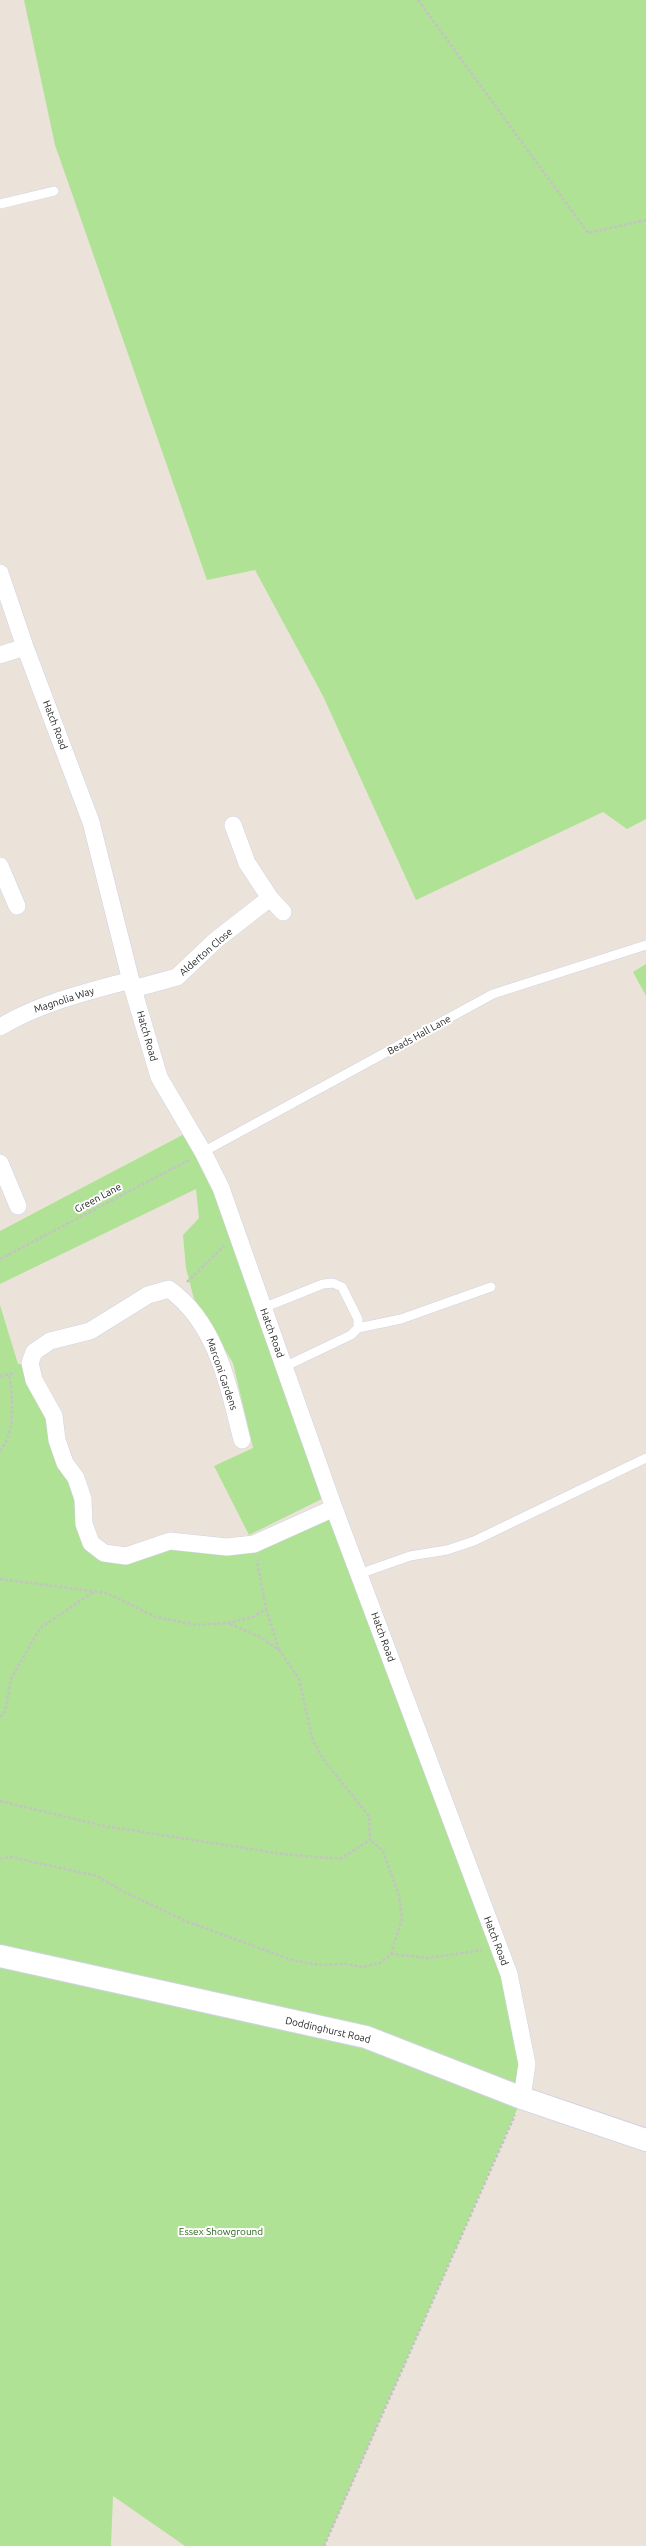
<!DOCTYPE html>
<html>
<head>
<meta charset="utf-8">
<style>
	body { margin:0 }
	canvas { display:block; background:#ebe3d9 }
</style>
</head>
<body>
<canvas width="646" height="2546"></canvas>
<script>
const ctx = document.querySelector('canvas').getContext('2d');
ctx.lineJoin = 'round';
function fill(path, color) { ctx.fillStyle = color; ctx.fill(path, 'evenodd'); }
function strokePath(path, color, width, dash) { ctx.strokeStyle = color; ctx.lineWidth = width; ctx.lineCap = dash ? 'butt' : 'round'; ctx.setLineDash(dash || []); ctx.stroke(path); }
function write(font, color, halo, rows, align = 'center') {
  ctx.font = font + ' Ubuntu,sans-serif'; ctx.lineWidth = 4; ctx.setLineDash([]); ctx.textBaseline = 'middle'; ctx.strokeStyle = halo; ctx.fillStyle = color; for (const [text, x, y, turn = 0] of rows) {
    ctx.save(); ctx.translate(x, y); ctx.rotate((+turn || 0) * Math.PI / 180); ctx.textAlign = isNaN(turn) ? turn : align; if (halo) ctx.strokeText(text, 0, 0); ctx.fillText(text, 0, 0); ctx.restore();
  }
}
fill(new Path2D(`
	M 24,0 L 646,0 L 646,819 L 627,829 L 603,812 L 416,900 L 323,696 L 255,570 L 207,580 L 55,145 Z
	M 646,964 L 646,996 L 633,972 Z
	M 190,1131 L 330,1495 L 249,1535 L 214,1466 L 253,1448 L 233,1363 L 194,1299 L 186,1268 L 183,1235 L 199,1218 L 196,1189 L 0,1284 L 0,1231 Z
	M 0,1305 L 18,1364 L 30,1364 L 104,1553 L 170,1541 L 227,1547 L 334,1508 L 509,1974 L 522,2098 L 324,2546 L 185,2546 L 113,2496 L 111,2546 L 0,2546 Z`), '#afe295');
const service = new Path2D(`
	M 0,204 L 54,191
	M 203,1152 L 493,994 L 646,945
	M 263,1308 L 323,1284 L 333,1283 L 342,1287 L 358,1319 L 358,1328 L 351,1335 L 284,1367
	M 358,1328 L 401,1319 L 491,1287
	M 359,1574 L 410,1556 L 447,1550 L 474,1541 L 646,1458`);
const minor = new Path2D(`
	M 0,573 L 25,647 L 91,822 L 133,989 L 159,1077 L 203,1152 L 221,1188 L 334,1508 L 509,1974 L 527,2064 L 522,2098
	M 0,655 L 25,647
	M 0,866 L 17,906
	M 270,898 L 283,912
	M 133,989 L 177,977 L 216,940 L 270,898 L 247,863 L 233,825
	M 0,1027 C 40,1003 86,992 131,980
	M 0,1163 L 18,1206
	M 242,1440 C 228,1385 217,1324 169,1289 L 148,1295 L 90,1331 L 50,1341 L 34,1352 L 30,1363 L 34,1380 L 54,1416 L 57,1440 L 65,1463 L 76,1478 L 83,1499 L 84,1524 L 91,1543 L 104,1553 L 126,1556 L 170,1541 L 227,1547 L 254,1544 L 334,1508`);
const tertiary = new Path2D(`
	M 0,1956 L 366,2037 L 522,2098 L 646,2140`);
strokePath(service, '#cfd2e2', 10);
strokePath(minor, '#cfd2e2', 18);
strokePath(tertiary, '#cfd2e2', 24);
strokePath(new Path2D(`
	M 418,0 L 588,233 L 646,220
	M 0,1259 L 189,1160
	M 187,1282 L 224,1246
	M 0,1376 L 15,1373
	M 0,1451 C 16,1433 13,1397 9,1375
	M 0,1579 L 107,1593 L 156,1617 L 197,1625 L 228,1623 L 253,1617 L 266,1609 L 257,1560
	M 266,1609 L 279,1650
	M 0,1717 L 5,1712 L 11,1679 L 40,1628 L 93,1592
	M 0,1801 L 104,1826 L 283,1854 L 340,1859 L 370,1840 L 369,1816 L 326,1763 L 313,1741 L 299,1679 L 279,1650 L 260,1637 L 228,1623
	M 0,1859 L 11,1857 L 97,1876 L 126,1893 L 188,1922 L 292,1960 L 319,1965 L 347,1964 L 362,1967 L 380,1963 L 391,1954 L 402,1919 L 399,1896 L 383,1851 L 370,1840
	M 391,1954 L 428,1958 L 482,1950
	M 324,2546 L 515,2115`), '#c3c3c3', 2.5, [3, 2]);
strokePath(service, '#fff', 9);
strokePath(minor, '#fff', 17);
strokePath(tertiary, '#fff', 22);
write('10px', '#282828', '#fff', [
	["Hatch Road",55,725,69],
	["Alderton Close",206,952,-41],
	["Magnolia Way",64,1000,-18],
	["Beads Hall Lane",419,1035,-29],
	["Hatch Road",147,1036,74],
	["Green Lane",98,1198,-28],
	["Hatch Road",272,1333,70],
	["Marconi Gardens",222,1374,71],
	["Hatch Road",383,1637,70],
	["Hatch Road",496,1941,69],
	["Doddinghurst Road",328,2030,13]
]);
write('10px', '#296519', '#fff', [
	["Essex Showground",221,2232]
]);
</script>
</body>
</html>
